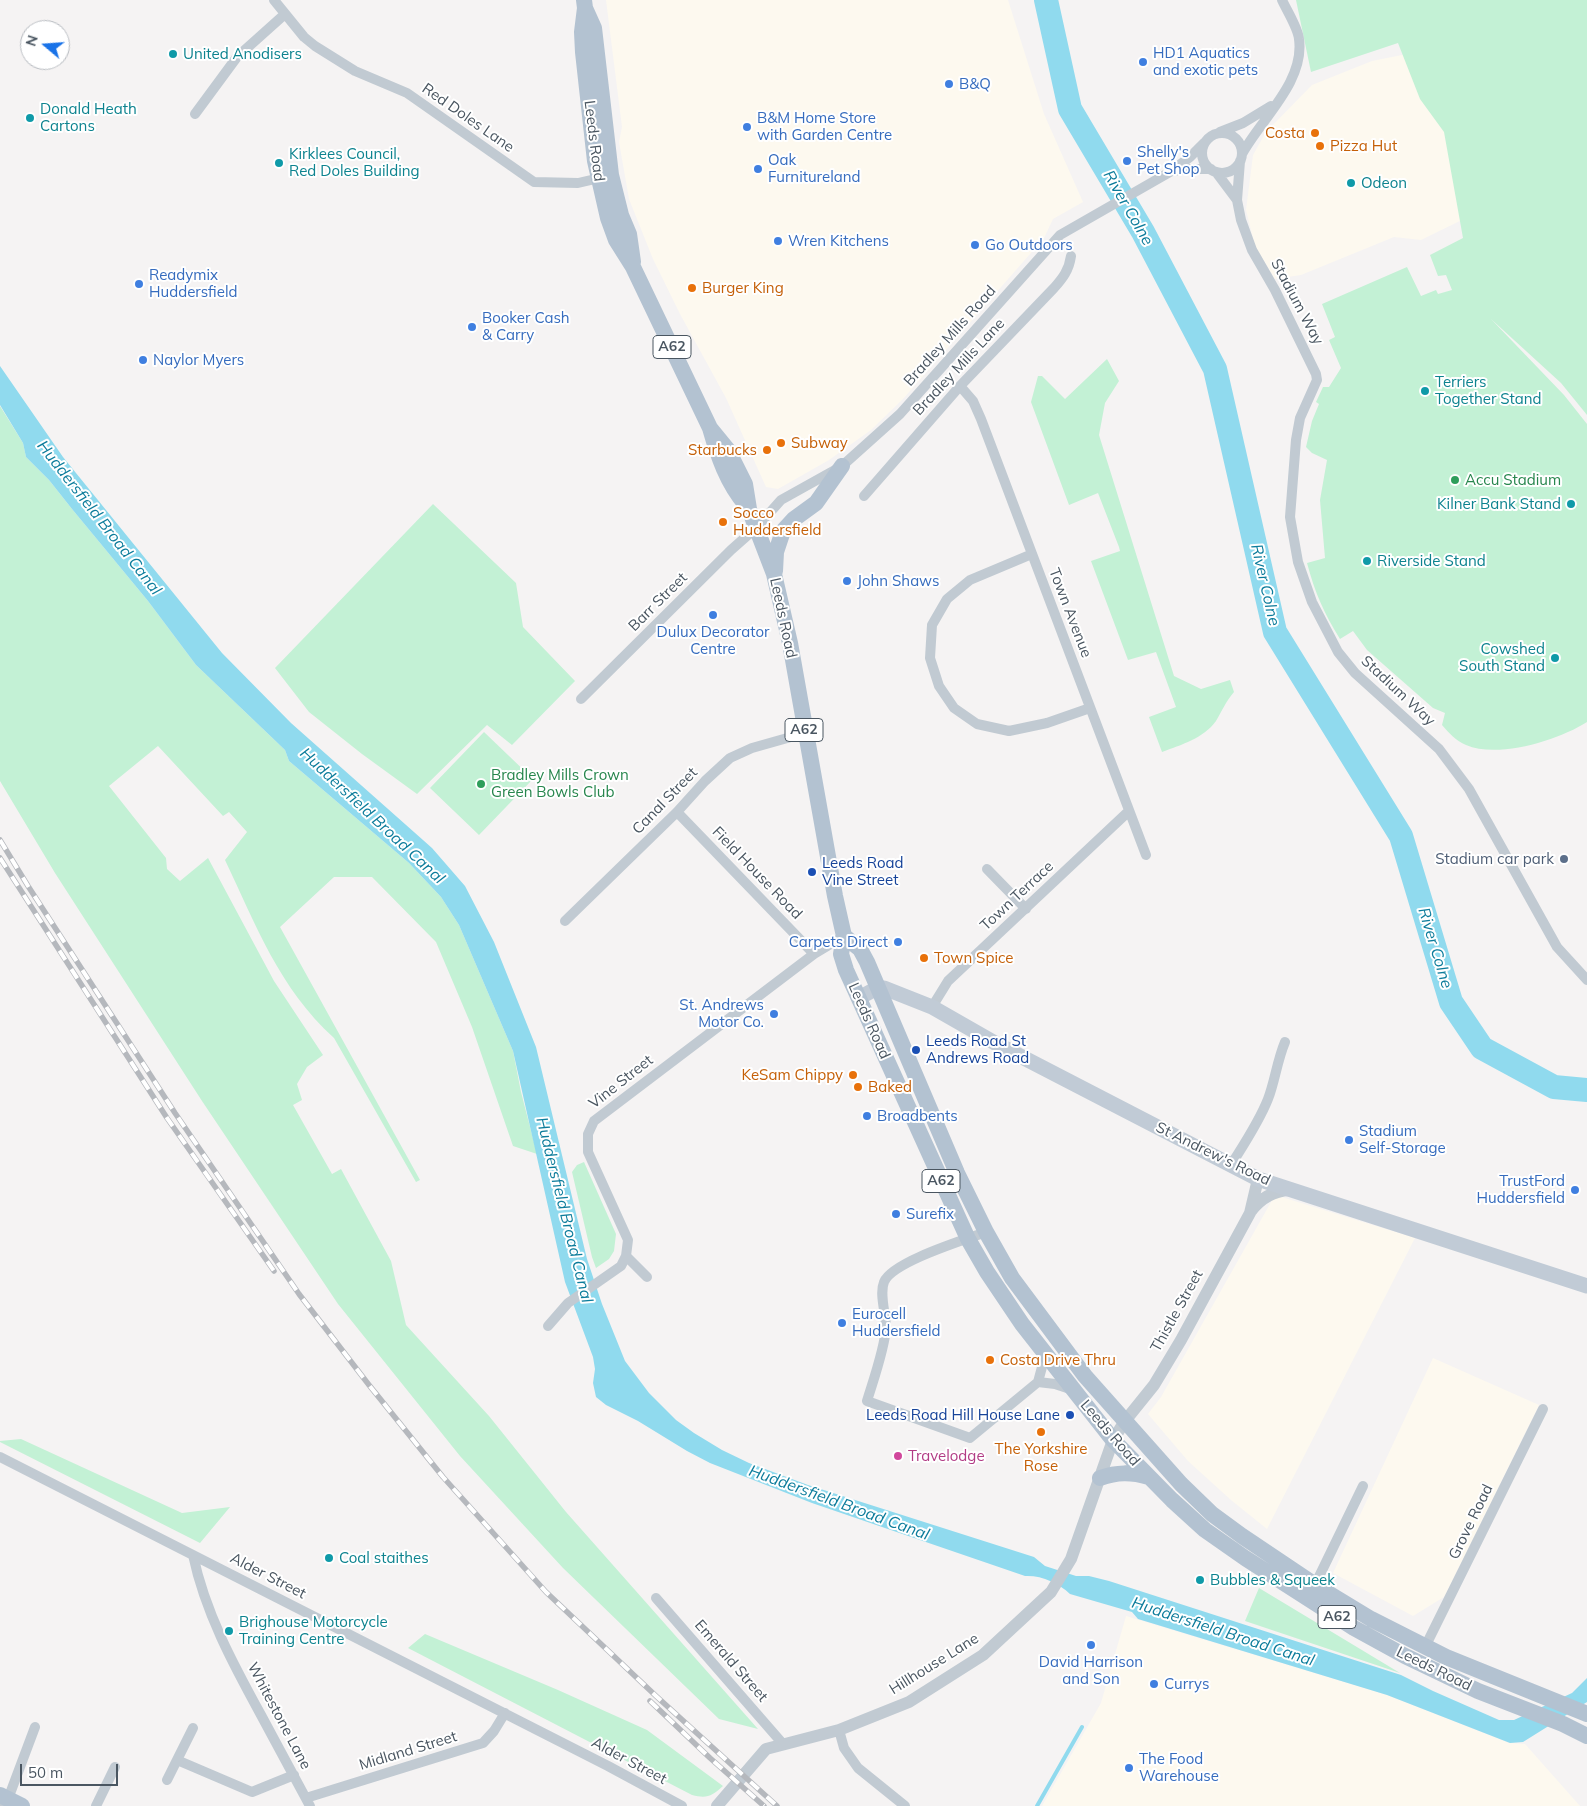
<!DOCTYPE html>
<html>
<head>
<meta charset="utf-8">
<style>
	body { margin:0 }
	#map { position:relative; width:1587px; height:1806px; overflow:hidden; background:#f5f3f3; font-family:Mulish,sans-serif }
	canvas { display:block }
	.north { position:absolute; left:20px; top:20px; width:50px; height:50px; box-sizing:border-box; background:#fff; border:1px solid #b7bbc0; border-radius:50%; rotate:288deg; font-size:14px; font-weight:700; line-height:20px; text-align:center; color:#4a5661 }
	.north::after { content:''; display:block; margin:auto; width:18px; height:22px; background:#1a73e8; clip-path:polygon(50% 0,100% 100%,50% 72%,0 100%) }
	.scale { position:absolute; left:20px; top:1764px; width:98px; height:22px; box-sizing:border-box; border:2px solid #4a5661; border-top:0; padding-left:6px; font-size:15px; line-height:18px; white-space:nowrap; color:#4a5661; -webkit-text-stroke:4px #fff; paint-order:stroke }
</style>
</head>
<body>
<div id="map">
<canvas width="1587" height="1806"></canvas>
<div class="north">N</div>
<div class="scale">50 m</div>
</div>
<script>
const ctx = document.querySelector('canvas').getContext('2d');
ctx.lineJoin = 'round';
function fill(path, color) { ctx.fillStyle = color; ctx.fill(path, 'evenodd'); }
function strokePath(path, color, width, dash) { ctx.strokeStyle = color; ctx.lineWidth = width; ctx.lineCap = dash ? 'butt' : 'round'; ctx.setLineDash(dash || []); ctx.stroke(path); }
function write(font, color, halo, rows, align = 'center') {
  ctx.font = font + ' Mulish,sans-serif'; ctx.lineWidth = 4; ctx.setLineDash([]); ctx.textBaseline = 'middle'; ctx.strokeStyle = halo; ctx.fillStyle = color; for (const [text, x, y, turn = 0] of rows) {
    ctx.save(); ctx.translate(x, y); ctx.rotate((+turn || 0) * Math.PI / 180); ctx.textAlign = isNaN(turn) ? turn : align; if (halo) ctx.strokeText(text, 0, 0); ctx.fillText(text, 0, 0); ctx.restore();
  }
}
fill(new Path2D(`
	M 606,0 L 1008,0 L 1044,114 L 1083,202 L 1053,219 L 1044,238 L 903,399 L 871,430 L 829,460 L 778,489 L 766,487 L 726,398 L 680,314 L 653,259 L 629,199 L 619,142 L 622,127 Z
	M 1412,53 L 1455,127 L 1470,216 L 1421,240 L 1394,237 L 1301,275 L 1275,279 L 1255,246 L 1246,210 L 1253,155 L 1266,132 L 1312,85 L 1372,61 Z
	M 1275,1195 L 1415,1238 L 1267,1529 L 1231,1500 L 1188,1461 L 1148,1414 L 1161,1397 Z
	M 1433,1358 L 1539,1405 L 1444,1597 L 1413,1616 L 1333,1573 Z
	M 1126,1616 L 1387,1695 L 1509,1743 L 1525,1744 L 1580,1806 L 1042,1806 L 1101,1703 Z`), '#fdf9ef');
fill(new Path2D(`
	M 1296,0 L 1587,0 L 1587,415 L 1561,383 L 1491,319 L 1564,395 L 1587,424 L 1587,722 C 1559,740 1498,759 1466,745 C 1456,741 1449,733 1442,725 L 1445,713 L 1433,708 L 1367,650 L 1353,631 L 1340,639 C 1324,613 1315,593 1307,563 L 1325,558 L 1320,500 L 1327,460 L 1312,453 L 1306,447 L 1312,421 L 1319,404 L 1316,402 L 1323,387 L 1329,387 L 1341,368 L 1329,340 L 1335,337 L 1322,304 L 1407,267 L 1421,296 L 1436,290 L 1438,294 L 1452,290 L 1446,275 L 1438,276 L 1430,255 L 1463,238 L 1444,132 L 1420,99 L 1398,43 L 1311,72 Z
	M 1107,359 L 1119,381 L 1105,403 L 1099,435 L 1174,676 L 1201,689 L 1230,680 L 1234,692 C 1226,701 1222,711 1216,721 C 1204,738 1181,745 1162,752 L 1149,717 L 1176,707 L 1156,652 L 1128,660 L 1091,561 L 1120,551 L 1119,547 L 1098,493 L 1069,505 L 1031,402 L 1038,376 L 1042,376 L 1065,399 Z
	M 0,406 L 23,443 L 26,457 L 49,480 L 72,509 L 148,601 L 196,665 L 285,750 L 289,761 L 409,863 L 441,897 L 459,925 L 513,1051 L 521,1092 L 537,1154 L 513,1146 L 472,1027 L 436,942 L 372,877 L 334,877 L 280,927 L 420,1180 L 416,1182 L 334,1038 C 279,988 256,925 225,860 L 247,832 L 229,812 L 223,816 L 158,746 L 109,786 L 166,858 L 167,869 L 180,881 L 208,858 L 274,981 L 323,1055 L 307,1067 L 297,1084 L 302,1100 L 293,1105 L 332,1174 L 341,1169 L 391,1261 L 406,1325 L 489,1416 L 566,1512 L 758,1729 L 719,1719 L 563,1568 L 460,1456 L 338,1304 L 202,1101 L 55,873 L 0,781 Z
	M 433,504 L 516,583 L 523,627 L 575,681 L 512,745 L 487,725 L 417,794 L 362,754 L 309,712 L 275,668 Z
	M 484,732 L 533,779 L 479,835 L 430,788 Z
	M 584,1162 L 616,1234 L 614,1251 L 609,1259 L 596,1268 L 592,1257 L 572,1172 L 577,1165 Z
	M 21,1439 L 182,1513 L 230,1507 L 200,1543 L 0,1442 L 0,1441 Z
	M 1259,1588 L 1400,1673 L 1245,1621 Z
	M 425,1634 L 558,1690 L 647,1730 L 723,1786 C 712,1796 707,1799 692,1795 L 408,1648 Z`), '#c3f1d5');
fill(new Path2D(`
	M 0,366 L 63,457 L 222,653 L 291,723 L 432,848 L 465,886 L 494,942 L 536,1047 L 587,1259 L 602,1304 L 625,1361 L 649,1393 L 676,1420 L 694,1433 L 722,1450 L 749,1463 L 808,1485 L 1034,1557 L 1045,1566 L 1076,1576 L 1089,1576 L 1109,1581 L 1401,1675 L 1433,1691 L 1499,1720 L 1514,1720 L 1572,1693 L 1587,1678 L 1587,1702 L 1523,1742 L 1510,1743 L 1387,1695 L 1138,1619 L 1132,1612 L 1070,1594 C 1059,1583 1041,1575 1025,1576 L 812,1503 L 710,1463 L 687,1451 L 638,1421 L 606,1405 L 596,1397 L 593,1383 L 595,1369 L 593,1357 L 565,1282 L 513,1051 L 459,925 L 441,897 L 409,863 L 289,761 L 285,750 L 196,665 L 148,601 L 72,509 L 49,480 L 26,457 L 23,443 L 0,405 Z`), '#90daee');
strokePath(new Path2D(`
	M 1037,1806 L 1082,1727`), '#90daee', 4);
strokePath(new Path2D(`
	M 1046,0 L 1070,109 L 1143,232 L 1215,369 L 1275,632 L 1401,836 L 1451,1002 L 1482,1048 L 1554,1087 L 1587,1090`), '#90daee', 24);
strokePath(new Path2D(`
	M 274,0 L 304,37 L 315,46 L 355,71 L 407,93 L 534,182 L 578,183 L 604,177
	M 195,114 L 237,57 L 285,14
	M 1220,132 L 1243,123 L 1271,106
	M1202 153a20 20 0 1 1 40 0a20 20 0 1 1-40 0Z
	M 1242,154 C 1261,119 1305,82 1299,39 C 1298,28 1287,11 1282,0
	M 1240,161 L 1237,200 L 1241,220 L 1252,250 L 1275,290 L 1316,374 L 1317,380 L 1300,418 L 1296,440 L 1290,517 L 1298,562 L 1312,602 L 1338,652 L 1355,673 L 1439,749 L 1469,789 L 1557,947 L 1587,980
	M 1173,171 L 1189,169 L 1211,169
	M 1216,172 L 1237,200
	M 960,386 L 973,401 L 981,419 L 1146,855
	M 864,496 L 960,386 L 1054,288 C 1063,278 1069,270 1071,256
	M 1032,554 L 970,580 L 947,599 L 932,625 L 930,658 L 939,686 L 954,708 L 977,724 L 1009,731 L 1047,723 L 1090,708
	M 581,699 L 731,550 L 757,527 L 781,500 L 842,466 L 900,414 L 1060,235 L 1170,172 L 1190,157 L 1204,143
	M 677,812 L 814,954
	M 987,869 L 1026,909
	M 565,921 L 677,812 L 705,781 L 730,758 L 752,748 L 805,733
	M 932,1007 L 948,981 L 1129,811
	M 1231,1165 C 1244,1144 1259,1122 1268,1099 C 1275,1081 1277,1061 1285,1042
	M 986,1232 C 964,1240 892,1262 884,1282 C 879,1294 886,1314 886,1327 C 885,1348 873,1381 867,1401 L 970,1438 L 1038,1382
	M 626,1256 L 647,1277
	M 548,1326 L 568,1303 L 621,1266 L 626,1256 L 628,1240 L 588,1152 L 588,1134 L 594,1121 L 814,954 L 844,936
	M 1038,1382 L 1055,1384 L 1073,1390
	M 1038,1382 L 1042,1367 L 1044,1353
	M 0,1457 L 608,1766 L 682,1806
	M 193,1555 C 205,1612 233,1664 261,1715 C 278,1746 294,1776 310,1806
	M 1313,1589 L 1363,1486
	M 656,1598 L 783,1744
	M 1425,1647 L 1543,1409
	M 839,1730 L 844,1748 L 858,1768 L 905,1806
	M 177,1760 L 193,1728
	M 167,1780 L 177,1760 L 252,1792 L 294,1775
	M 306,1798 L 483,1743 L 494,1731 L 505,1713
	M 1,1806 L 8,1799 L 35,1727
	M 96,1806 L 115,1767`), '#c1cad2', 10);
strokePath(new Path2D(`
	M 1251,1211 C 1261,1198 1273,1191 1289,1190
	M 717,1806 L 766,1749 L 839,1730 L 909,1702 L 983,1655 L 1051,1592 L 1071,1559 L 1113,1440 L 1125,1421 L 1154,1385 L 1181,1340 L 1250,1213 L 1258,1179`), '#c1cad2', 12);
strokePath(new Path2D(`
	M 859,998 L 877,988 L 884,988 L 932,1007 L 995,1043 L 1258,1179 L 1587,1286`), '#c1cbd6', 15);
strokePath(new Path2D(`
	M 584,0 L 585,8 L 582,32 L 583,52 L 595,161 L 608,218 L 616,240 L 633,267 L 710,428 C 718,456 727,483 746,505
	M 585,8 L 594,28 L 611,175 L 621,215 L 629,234 L 633,262
	M 710,428 L 728,450 L 745,484 L 749,509 L 774,574 L 790,643 L 835,896 L 844,936 L 841,954 L 846,970 L 968,1239 L 987,1272 L 1022,1324 L 1113,1440 L 1172,1500 L 1205,1530 L 1245,1558 L 1354,1628 L 1405,1656 L 1478,1691 L 1563,1724 L 1587,1736
	M 775,571 L 776,552 L 783,531 L 794,519 L 816,503 L 842,466
	M 844,936 L 860,949 L 867,962 L 957,1173 L 986,1232 L 1012,1278 L 1085,1376 L 1181,1484 L 1212,1514 L 1242,1536 L 1315,1585 L 1371,1619 L 1446,1657 L 1587,1714
	M 1100,1478 C 1117,1472 1131,1472 1149,1477
	M 0,1795 L 22,1806`), '#b3c2d1', 16);
const rail = new Path2D(`
	M 0,840 L 28,886 L 175,1113 L 299,1294 L 369,1385 L 443,1477 L 546,1592 L 656,1696 L 777,1806
	M 0,858 L 167,1118 L 274,1271
	M 650,1701 L 710,1758 L 764,1806`);
strokePath(rail, '#b5b8bd', 5.5);
strokePath(rail, '#fff', 4, [11]);
for (const [x, y, r, color] of [
	[173,54,5,"#0f9aa8"],
	[1143,62,5,"#3f7fe0"],
	[949,84,5,"#3f7fe0"],
	[30,118,5,"#0f9aa8"],
	[747,127,5,"#3f7fe0"],
	[1315,133,5,"#e8710a"],
	[1320,146,5,"#e8710a"],
	[1127,161,5,"#3f7fe0"],
	[279,163,5,"#0f9aa8"],
	[758,169,5,"#3f7fe0"],
	[1351,183,5,"#0f9aa8"],
	[778,241,5,"#3f7fe0"],
	[975,245,5,"#3f7fe0"],
	[139,284,5,"#3f7fe0"],
	[692,288,5,"#e8710a"],
	[472,327,5,"#3f7fe0"],
	[143,360,5,"#3f7fe0"],
	[1425,391,5,"#0f9aa8"],
	[781,443,5,"#e8710a"],
	[767,450,5,"#e8710a"],
	[1455,480,5,"#2e9e5b"],
	[1571,504,5,"#0f9aa8"],
	[723,522,5,"#e8710a"],
	[1367,561,5,"#0f9aa8"],
	[847,581,5,"#3f7fe0"],
	[713,615,5,"#3f7fe0"],
	[1555,658,5,"#0f9aa8"],
	[481,784,5,"#2e9e5b"],
	[1564,859,5,"#5c6f8a"],
	[812,872,5,"#1a4fb4"],
	[898,942,5,"#3f7fe0"],
	[924,958,5,"#e8710a"],
	[774,1014,5,"#3f7fe0"],
	[916,1050,5,"#1a4fb4"],
	[853,1075,5,"#e8710a"],
	[858,1087,5,"#e8710a"],
	[867,1116,5,"#3f7fe0"],
	[1349,1140,5,"#3f7fe0"],
	[1575,1190,5,"#3f7fe0"],
	[896,1214,5,"#3f7fe0"],
	[842,1323,5,"#3f7fe0"],
	[990,1360,5,"#e8710a"],
	[1070,1415,5,"#1a4fb4"],
	[1041,1432,5,"#e8710a"],
	[898,1456,5,"#d1479c"],
	[329,1558,5,"#0f9aa8"],
	[1200,1580,5,"#0f9aa8"],
	[229,1631,5,"#0f9aa8"],
	[1091,1645,5,"#3f7fe0"],
	[1154,1684,5,"#3f7fe0"],
	[1129,1768,5,"#3f7fe0"]
]) { const dot = new Path2D(); dot.arc(x, y, r, 0, 2 * Math.PI); ctx.fillStyle = color; ctx.fill(dot); strokePath(dot, '#fff', 2); }
for (const [x, y, w] of [
	[672,347,38],
	[804,730,38],
	[941,1181,38],
	[1337,1617,38]
]) { const box = new Path2D(); box.roundRect(x - w / 2, y - 11.5, w, 23, 4); ctx.fillStyle = '#fff'; ctx.fill(box); strokePath(box, '#4a5661', 1); }
write('bold 14px', '#4a5661', null, [
	["A62",672,347],
	["A62",804,730],
	["A62",941,1181],
	["A62",1337,1617]
]);
write('15px', '#366cbe', '#fff', [
	["HD1 Aquatics",1153,53],
	["and exotic pets",1153,70],
	["B&Q",959,84],
	["B&M Home Store",757,118],
	["with Garden Centre",757,135],
	["Shelly's",1137,152],
	["Pet Shop",1137,169],
	["Oak",768,160],
	["Furnitureland",768,177],
	["Wren Kitchens",788,241],
	["Go Outdoors",985,245],
	["Readymix",149,275],
	["Huddersfield",149,292],
	["Booker Cash",482,318],
	["& Carry",482,335],
	["Naylor Myers",153,360],
	["John Shaws",857,581],
	["Dulux Decorator",713,632,"center"],
	["Centre",713,649,"center"],
	["Carpets Direct",888,942,"right"],
	["St. Andrews",764,1005,"right"],
	["Motor Co.",764,1022,"right"],
	["Broadbents",877,1116],
	["Stadium",1359,1131],
	["Self-Storage",1359,1148],
	["TrustFord",1565,1181,"right"],
	["Huddersfield",1565,1198,"right"],
	["Surefix",906,1214],
	["Eurocell",852,1314],
	["Huddersfield",852,1331],
	["David Harrison",1091,1662,"center"],
	["and Son",1091,1679,"center"],
	["Currys",1164,1684],
	["The Food",1139,1759],
	["Warehouse",1139,1776]
], 'left');
write('15px', '#0d838f', '#fff', [
	["United Anodisers",183,54],
	["Donald Heath",40,109],
	["Cartons",40,126],
	["Kirklees Council,",289,154],
	["Red Doles Building",289,171],
	["Odeon",1361,183],
	["Terriers",1435,382],
	["Together Stand",1435,399],
	["Kilner Bank Stand",1561,504,"right"],
	["Riverside Stand",1377,561],
	["Cowshed",1545,649,"right"],
	["South Stand",1545,666,"right"],
	["Coal staithes",339,1558],
	["Bubbles & Squeek",1210,1580],
	["Brighouse Motorcycle",239,1622],
	["Training Centre",239,1639]
], 'left');
write('15px', '#4a5661', '#fff', [
	["Red Doles Lane",468,118,35],
	["Leeds Road",594,141,83],
	["Stadium Way",1297,302,62],
	["Bradley Mills Road",950,336,-48],
	["Bradley Mills Lane",959,367,-47],
	["Barr Street",658,602,-45],
	["Town Avenue",1070,613,69],
	["Leeds Road",783,618,78],
	["Stadium Way",1398,691,43],
	["Canal Street",665,801,-46],
	["Field House Road",757,873,46],
	["Town Terrace",1017,896,-43],
	["Leeds Road",869,1021,66],
	["Vine Street",621,1082,-38],
	["St Andrew's Road",1213,1154,26],
	["Thistle Street",1177,1311,-61],
	["Leeds Road",1110,1433,49],
	["Grove Road",1471,1522,-64],
	["Alder Street",268,1576,27],
	["Emerald Street",731,1661,49],
	["Hillhouse Lane",934,1664,-32],
	["Leeds Road",1434,1669,26],
	["Whitestone Lane",279,1716,62],
	["Midland Street",408,1751,-17],
	["Alder Street",629,1761,28]
]);
write('15px', '#c56008', '#fff', [
	["Costa",1305,133,"right"],
	["Pizza Hut",1330,146],
	["Burger King",702,288],
	["Subway",791,443],
	["Starbucks",757,450,"right"],
	["Socco",733,513],
	["Huddersfield",733,530],
	["Town Spice",934,958],
	["KeSam Chippy",843,1075,"right"],
	["Baked",868,1087],
	["Costa Drive Thru",1000,1360],
	["The Yorkshire",1041,1449,"center"],
	["Rose",1041,1466,"center"]
], 'left');
write('15px', '#27864d', '#fff', [
	["Accu Stadium",1465,480],
	["Bradley Mills Crown",491,775],
	["Green Bowls Club",491,792]
], 'left');
write('15px', '#4e5e75', '#fff', [
	["Stadium car park",1554,859]
], 'right');
write('15px', '#164399', '#fff', [
	["Leeds Road",822,863],
	["Vine Street",822,880],
	["Leeds Road St",926,1041],
	["Andrews Road",926,1058],
	["Leeds Road Hill House Lane",1060,1415,"right"]
], 'left');
write('15px', '#b23c85', '#fff', [
	["Travelodge",908,1456]
], 'left');
write('italic 16px', '#0c7c9b', '#fff', [
	["River Colne",1128,208,60],
	["Huddersfield Broad Canal",99,518,52],
	["River Colne",1265,585,77],
	["Huddersfield Broad Canal",372,816,43],
	["River Colne",1435,948,73],
	["Huddersfield Broad Canal",564,1210,76],
	["Huddersfield Broad Canal",839,1503,20],
	["Huddersfield Broad Canal",1223,1632,18]
]);
</script>
</body>
</html>
